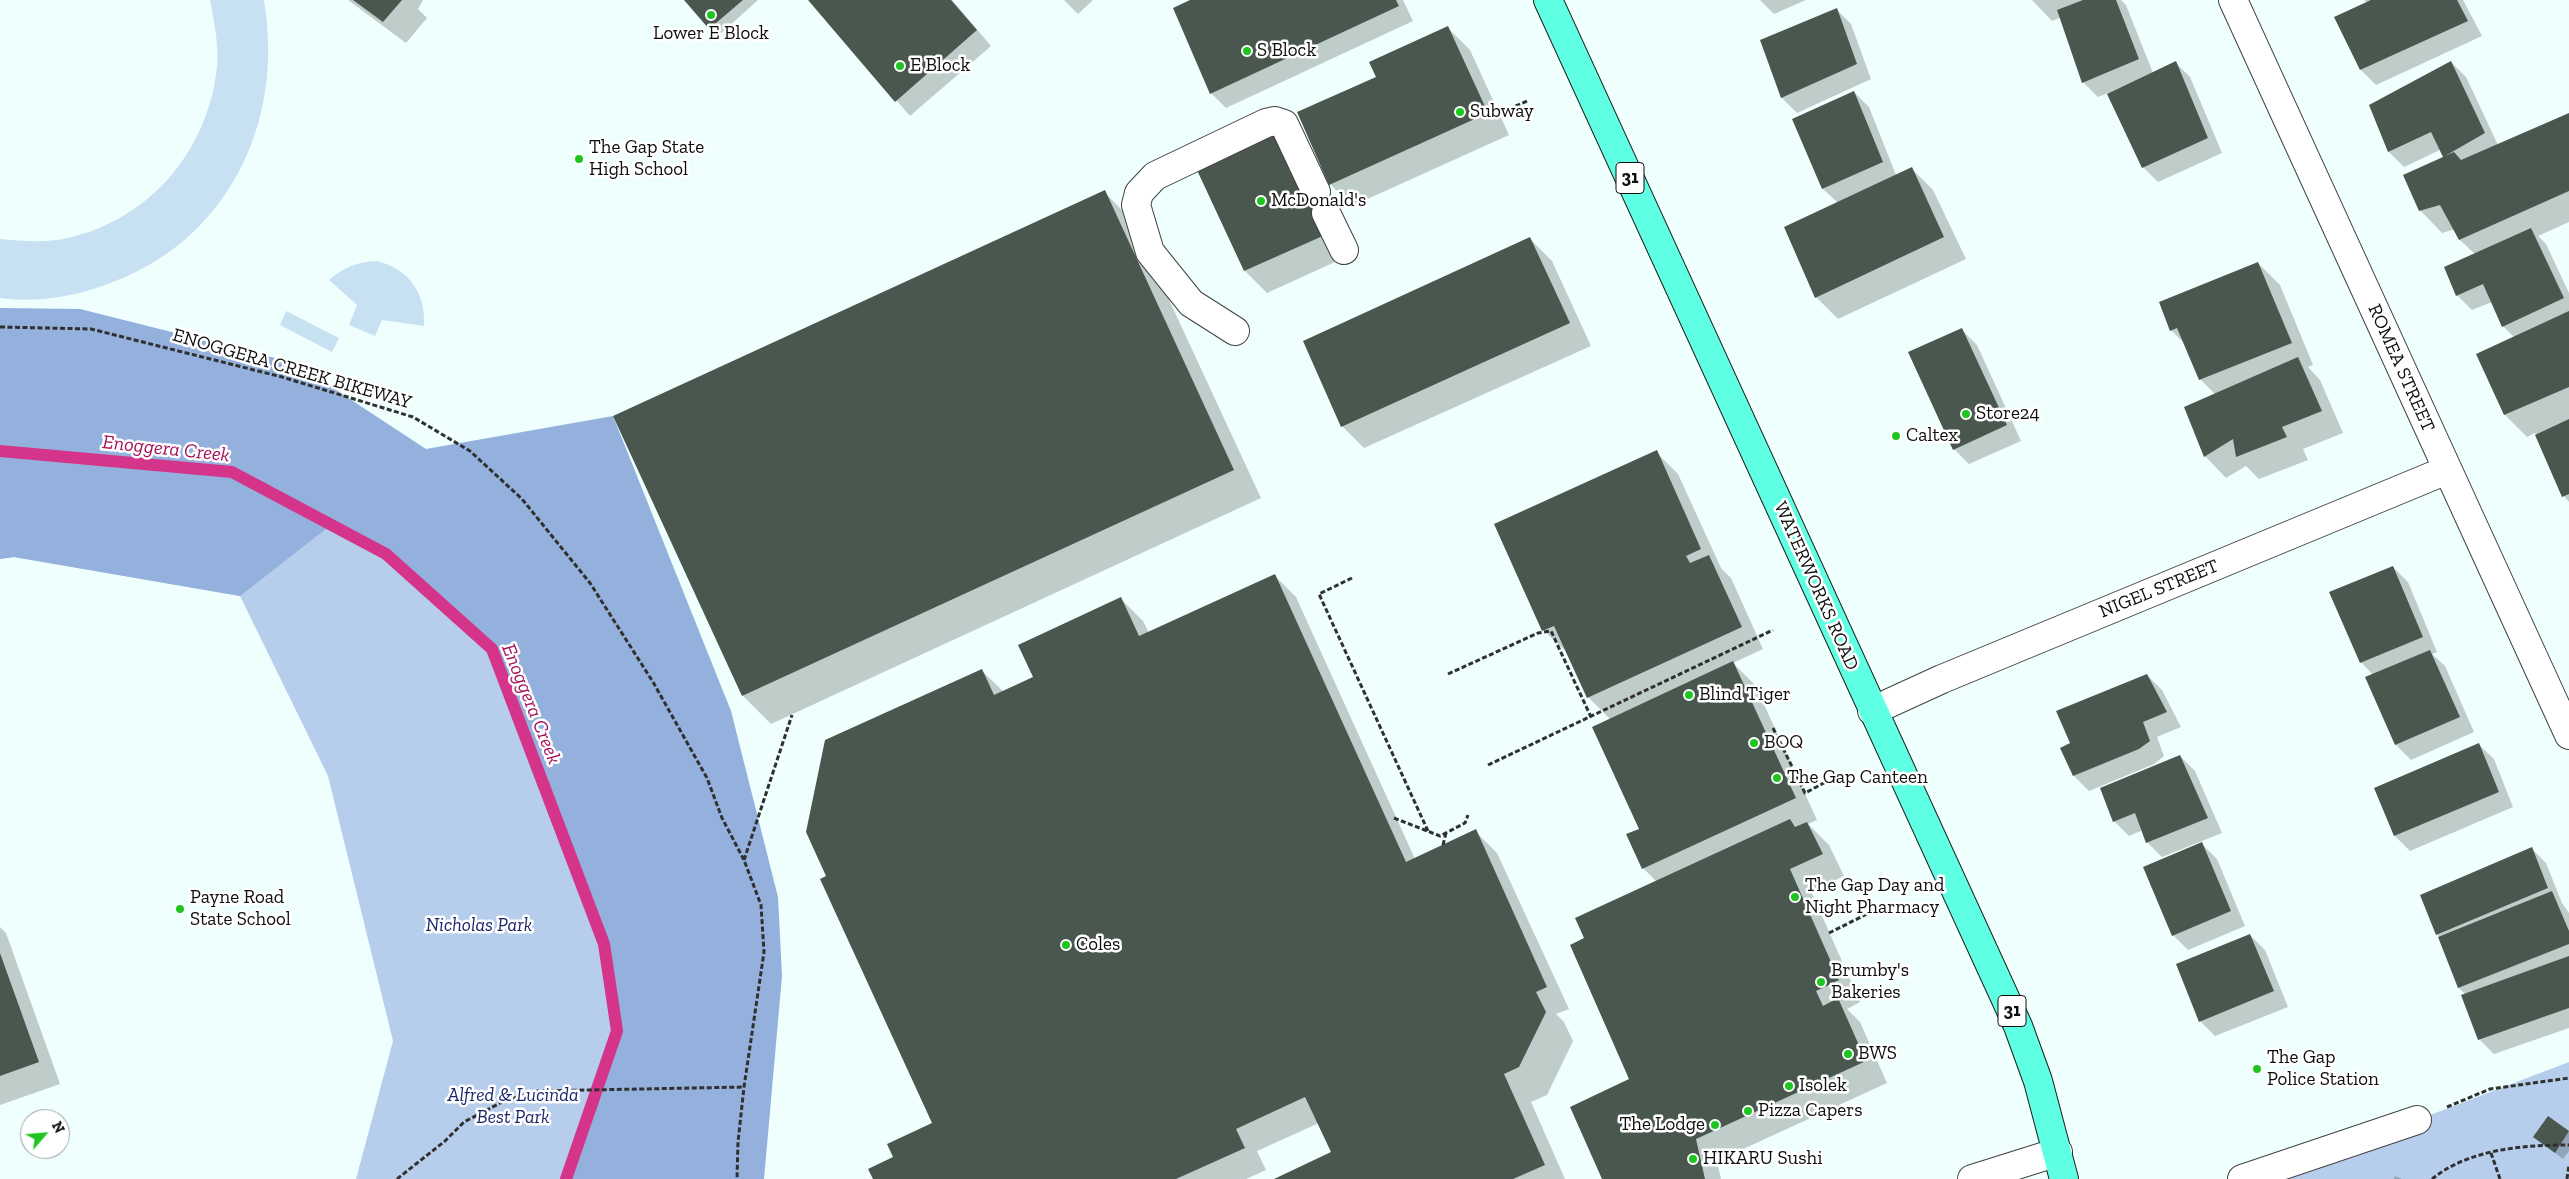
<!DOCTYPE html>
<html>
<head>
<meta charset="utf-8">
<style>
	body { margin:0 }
	#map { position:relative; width:2569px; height:1179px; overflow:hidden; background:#eefffd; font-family:"Zilla Slab",serif }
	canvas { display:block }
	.north { position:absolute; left:20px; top:1109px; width:50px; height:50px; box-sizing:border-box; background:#fff; border:1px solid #9f9f9f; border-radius:50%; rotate:63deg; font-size:14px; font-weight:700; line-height:20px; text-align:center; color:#0e0e0e }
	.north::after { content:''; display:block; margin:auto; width:18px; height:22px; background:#1fc421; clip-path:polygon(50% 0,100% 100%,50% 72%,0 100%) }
</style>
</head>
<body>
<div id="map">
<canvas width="2569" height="1179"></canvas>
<div class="north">N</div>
</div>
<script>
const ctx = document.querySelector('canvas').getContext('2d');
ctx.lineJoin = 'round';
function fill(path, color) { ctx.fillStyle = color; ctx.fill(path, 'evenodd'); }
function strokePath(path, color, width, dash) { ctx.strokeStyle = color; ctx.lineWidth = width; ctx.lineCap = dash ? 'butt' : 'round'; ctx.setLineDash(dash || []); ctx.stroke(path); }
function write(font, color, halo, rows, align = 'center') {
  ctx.font = font + ' "Zilla Slab",serif'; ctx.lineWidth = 5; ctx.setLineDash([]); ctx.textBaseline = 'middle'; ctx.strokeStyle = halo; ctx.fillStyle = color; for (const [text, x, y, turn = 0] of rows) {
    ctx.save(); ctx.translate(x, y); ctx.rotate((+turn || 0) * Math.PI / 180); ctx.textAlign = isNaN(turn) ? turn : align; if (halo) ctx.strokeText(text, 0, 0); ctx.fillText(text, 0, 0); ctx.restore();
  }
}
fill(new Path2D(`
	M 0,451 L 232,472 L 386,554 L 492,649 L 604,944 L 617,1031 L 566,1179 L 356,1179 L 393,1041 L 328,776 L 240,596 L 14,557 L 0,559 Z
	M 2569,1062 L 2569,1179 L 2227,1179 L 2417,1120 Z`), '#b6ceeb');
fill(new Path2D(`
	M 0,308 L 80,309 L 295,363 L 426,449 L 613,416 L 731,711 L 778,897 L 782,976 L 764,1179 L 566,1179 L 617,1031 L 604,944 L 492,649 L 386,554 L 331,525 L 240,596 L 14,557 L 0,559 Z`), '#94b0dd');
fill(new Path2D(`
	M 210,0 L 264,0 C 285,124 227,243 105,285 C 72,297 35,303 0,298 L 0,239 C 23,241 46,243 68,238 C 150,219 208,151 217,67 C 219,45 214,22 210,0 Z
	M 377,261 C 409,269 426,293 424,326 L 382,320 L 375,336 L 349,325 L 357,305 L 329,280 C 344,267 357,262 377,261 Z
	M 286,311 L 339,338 L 332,352 L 280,325 Z`), '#c8e1f2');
fill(new Path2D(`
	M 348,0 L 423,0 L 418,9 L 427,18 L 406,43 Z
	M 686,0 L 758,0 L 718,36 Z
	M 810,0 L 952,0 L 991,46 L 910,116 Z
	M 1064,0 L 1093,0 L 1078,14 Z
	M 1193,0 L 1403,0 L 1413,21 L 1226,108 L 1211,93 Z
	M 1760,0 L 1806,0 L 1774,14 Z
	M 2032,0 L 2121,0 L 2126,5 L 2153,73 L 2175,62 L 2190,77 L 2222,153 L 2158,182 L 2143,167 L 2108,93 L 2098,97 L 2083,82 L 2061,17 L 2052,21 Z
	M 2364,0 L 2463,0 L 2482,36 L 2376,85 L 2361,70 L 2335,18 L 2367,3 Z
	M 1836,9 L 1851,24 L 1871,79 L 1797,113 L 1782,98 L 1761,41 Z
	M 1448,28 L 1470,50 L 1509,135 L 1352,206 L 1330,184 L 1378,78 Z
	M 2451,62 L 2466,77 L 2498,145 L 2569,114 L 2569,222 L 2538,236 L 2546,244 L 2569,293 L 2569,502 L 2564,496 L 2535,433 L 2527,437 L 2505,415 L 2478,355 L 2515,338 L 2503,326 L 2492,302 L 2472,310 L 2457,295 L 2446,267 L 2475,254 L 2460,240 L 2455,229 L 2442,233 L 2420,210 L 2445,157 L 2440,150 L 2404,167 L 2389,152 L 2370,106 Z
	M 1854,92 L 1869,107 L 1896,175 L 1911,168 L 1933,190 L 1966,259 L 1838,319 L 1816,297 L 1838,203 L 1823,189 L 1793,119 Z
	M 1299,154 L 1346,257 L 1267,293 L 1245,271 L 1198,168 Z
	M 1104,192 L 1132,220 L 1261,498 L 771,724 L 743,696 Z
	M 1530,239 L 1552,261 L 1591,346 L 1364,448 L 1342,426 Z
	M 2258,263 L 2280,285 L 2313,365 L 2308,367 L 2320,380 L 2343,433 L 2303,449 L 2308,460 L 2259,479 L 2246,466 L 2226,478 L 2205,456 L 2215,394 L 2200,379 L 2186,345 L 2171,330 Z
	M 1962,330 L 1977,345 L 2021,441 L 1969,464 L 1954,449 Z
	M 1656,452 L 1678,474 L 1721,568 L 1731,578 L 1763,649 L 1733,663 L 1755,685 L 1817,820 L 1808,824 L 1829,845 L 1844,876 L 1811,891 L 1860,1002 L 1847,1009 L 1860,1022 L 1887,1083 L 1717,1161 L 1721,1179 L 1603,1179 L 1631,1080 L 1657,882 L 1643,868 L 1641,829 L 1610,719 L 1588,697 L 1567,652 L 1543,630 Z
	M 2393,567 L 2408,582 L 2437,652 L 2432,654 L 2445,666 L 2474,732 L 2411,760 L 2396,745 L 2366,678 L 2373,675 L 2361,662 Z
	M 1274,575 L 1296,597 L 1415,859 L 1475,831 L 1497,853 L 1569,1009 L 1556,1014 L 1564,1022 L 1573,1041 L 1547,1095 L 1531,1102 L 1565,1179 L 1277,1179 L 1333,1153 L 1319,1123 L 1257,1151 L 1266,1170 L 1246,1179 L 874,1179 L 934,1124 L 828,876 L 981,670 L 1004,692 L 1035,678 L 1121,599 L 1143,621 L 1149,633 Z
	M 2147,675 L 2162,690 L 2181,727 L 2157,737 L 2164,756 L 2154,764 L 2089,791 L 2074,776 L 2062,749 L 2072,744 Z
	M 2478,744 L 2494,759 L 2513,807 L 2410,851 L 2395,836 L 2376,789 Z
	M 2180,756 L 2195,771 L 2222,833 L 2162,857 L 2147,842 L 2143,830 L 2129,836 L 2114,821 Z
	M 2202,844 L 2217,859 L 2245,926 L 2188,950 L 2173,935 Z
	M 2531,848 L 2546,863 L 2562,903 L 2569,913 L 2569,1028 L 2494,1054 L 2479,1039 L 2466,995 L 2459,988 L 2440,938 L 2437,934 Z
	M 0,927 L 6,933 L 60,1084 L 0,1105 Z
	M 2250,935 L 2265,950 L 2288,1007 L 2215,1036 L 2200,1021 Z
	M 2548,1117 L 2569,1132 L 2569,1151 L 2563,1159 L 2534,1136 Z
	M 2395,1176 L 2402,1179 L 2394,1179 Z`), '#0003');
strokePath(new Path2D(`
	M 0,451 L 232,472 L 386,554 L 492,649 L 604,944 L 617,1031 L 566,1179`), '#d4348a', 12);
fill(new Path2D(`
	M 353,0 L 402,0 L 383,22 Z
	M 684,0 L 743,0 L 709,29 Z
	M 808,0 L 951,0 L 977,30 L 895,102 Z
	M 1190,0 L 1396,0 L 1399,6 L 1210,94 L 1173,8 Z
	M 2083,0 L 2116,0 L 2139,59 L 2082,83 L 2057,10 Z
	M 2371,0 L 2457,0 L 2468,21 L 2360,70 L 2334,17 Z
	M 1837,8 L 1857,64 L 1781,98 L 1760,40 Z
	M 1448,26 L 1488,113 L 1329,185 L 1297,112 L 1376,77 L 1369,62 Z
	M 2176,61 L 2208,138 L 2142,168 L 2107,94 Z
	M 2451,61 L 2485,133 L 2445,156 L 2454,152 L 2461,160 L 2569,113 L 2569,191 L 2459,240 L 2440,205 L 2419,211 L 2403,175 L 2443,157 L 2431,132 L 2388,152 L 2369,105 Z
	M 1854,91 L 1883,162 L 1822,189 L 1792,119 Z
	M 1277,130 L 1325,235 L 1244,271 L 1196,168 Z
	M 1912,167 L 1944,237 L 1815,298 L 1784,227 Z
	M 1105,190 L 1234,470 L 742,696 L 613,416 Z
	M 2531,228 L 2564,298 L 2502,327 L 2483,284 L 2456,296 L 2444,267 Z
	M 1530,237 L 1570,323 L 1341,427 L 1303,341 Z
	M 2258,262 L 2292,343 L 2199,380 L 2177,328 L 2170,331 L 2159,302 Z
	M 2569,311 L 2569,387 L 2504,415 L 2476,354 Z
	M 1962,328 L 2007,425 L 1953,450 L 1908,352 Z
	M 2298,357 L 2322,411 L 2282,427 L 2287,437 L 2236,457 L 2233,439 L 2204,457 L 2184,407 Z
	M 2569,419 L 2569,494 L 2562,497 L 2535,435 Z
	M 1657,450 L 1701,549 L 1686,556 L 1690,563 L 1709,555 L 1742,627 L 1587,698 L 1554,626 L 1542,631 L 1494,524 Z
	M 2393,566 L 2423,637 L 2360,663 L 2329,592 Z
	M 1275,574 L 1406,862 L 1476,829 L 1547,987 L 1536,992 L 1546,1012 L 1519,1067 L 1504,1074 L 1545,1165 L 1513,1179 L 1274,1179 L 1331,1152 L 1305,1097 L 1236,1129 L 1245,1148 L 1176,1179 L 873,1179 L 868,1169 L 893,1157 L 887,1144 L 932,1123 L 820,879 L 826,876 L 806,832 L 825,740 L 982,669 L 994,695 L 1033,677 L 1018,645 L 1121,597 L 1139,636 Z
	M 2430,650 L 2460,717 L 2395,745 L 2365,677 Z
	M 1733,661 L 1796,798 L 1642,869 L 1626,834 L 1639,829 L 1592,727 Z
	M 2147,674 L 2167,712 L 2143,722 L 2150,741 L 2139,749 L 2073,776 L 2060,748 L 2070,743 L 2056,711 Z
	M 2479,743 L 2499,792 L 2394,836 L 2374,788 Z
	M 2180,755 L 2208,818 L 2146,843 L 2135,813 L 2113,822 L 2100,788 Z
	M 1790,819 L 1795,827 L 1807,822 L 1823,854 L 1790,869 L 1839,980 L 1816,991 L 1823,1006 L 1838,998 L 1866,1061 L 1696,1139 L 1705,1179 L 1602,1179 L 1570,1107 L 1629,1079 L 1570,945 L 1584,938 L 1575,918 Z
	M 2202,842 L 2231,911 L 2172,936 L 2143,867 Z
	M 2532,847 L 2548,888 L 2436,935 L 2420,895 Z
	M 2552,891 L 2569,931 L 2569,944 L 2458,988 L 2438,937 Z
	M 2250,934 L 2274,991 L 2199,1022 L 2176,964 Z
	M 0,953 L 39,1062 L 0,1076 Z
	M 2569,956 L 2569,1008 L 2478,1040 L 2461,995 Z
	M 2548,1116 L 2569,1131 L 2555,1153 L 2533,1137 Z`), '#49574f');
const minor = new Path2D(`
	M 2233,0 L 2569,735
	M 1326,213 L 1344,250
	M 1235,331 L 1191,303 L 1150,252 L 1136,205 L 1139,193 L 1155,176 L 1266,123 L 1275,121 L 1284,124 L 1316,192
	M 1872,711 L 1942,679 L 2447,470
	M 1972,1179 L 2058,1152
	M 2242,1179 L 2417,1120`);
const major = new Path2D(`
	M 1548,0 L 2018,1026 L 2038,1081 L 2064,1179`);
strokePath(minor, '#414141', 30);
strokePath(major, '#1f1f1f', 30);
strokePath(new Path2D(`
	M 1488,118 L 1527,101
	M 0,327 L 91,329 L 282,377 L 413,417 L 470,451 L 522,499 L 590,583 L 653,682 L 707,778 L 722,818 L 744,860 L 761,905 L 764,952 L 744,1087 L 738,1142 L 737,1179
	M 1352,578 L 1319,594 L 1428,831
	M 1448,674 L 1538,633 L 1551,631 L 1591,717
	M 1773,728 L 1805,793 L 1837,776
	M 1488,765 L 1773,630
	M 1394,818 L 1440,836 L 1465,823 L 1468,815
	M 1443,845 L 1446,833
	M 744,860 L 792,715
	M 1829,933 L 1875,910
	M 2447,1107 L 2490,1089 L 2569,1078
	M 2491,1153 L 2500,1179
	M 397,1179 L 445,1141 L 464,1122 L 504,1101 L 538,1091 L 744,1087
	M 2432,1179 C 2469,1149 2523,1145 2569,1145
	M 2567,1179 L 2569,1165`), '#303030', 3, [5, 2.5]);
strokePath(minor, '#fff', 28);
strokePath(major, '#5effe2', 28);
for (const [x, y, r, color] of [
	[711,15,5,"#1fc421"],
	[1247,51,5,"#1fc421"],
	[900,66,5,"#1fc421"],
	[1460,112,5,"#1fc421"],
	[579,159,5,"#1fc421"],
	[1261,201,5,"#1fc421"],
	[1966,414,5,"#1fc421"],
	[1896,436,5,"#1fc421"],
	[1689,695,5,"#1fc421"],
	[1754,743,5,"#1fc421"],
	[1777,778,5,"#1fc421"],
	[1795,897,5,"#1fc421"],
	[180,909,5,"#1fc421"],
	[1066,945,5,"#1fc421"],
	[1821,982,5,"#1fc421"],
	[1848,1054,5,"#1fc421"],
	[2257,1069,5,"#1fc421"],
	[1789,1086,5,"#1fc421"],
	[1748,1111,5,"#1fc421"],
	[1715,1125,5,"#1fc421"],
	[1693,1159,5,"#1fc421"]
]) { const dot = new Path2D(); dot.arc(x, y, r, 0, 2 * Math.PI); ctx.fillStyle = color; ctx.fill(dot); strokePath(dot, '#fff', 2); }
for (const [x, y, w] of [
	[1630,178,28],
	[2012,1011,28]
]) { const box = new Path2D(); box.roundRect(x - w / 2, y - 15.5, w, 31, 4); ctx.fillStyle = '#fff'; ctx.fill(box); strokePath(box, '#0e0e0e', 1); }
write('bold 18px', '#0e0e0e', null, [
	["31",1630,178],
	["31",2012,1011]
]);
write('19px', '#0e0e0e', '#fff', [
	["Lower E Block",711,34,"center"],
	["S Block",1257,51],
	["E Block",910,66],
	["Subway",1470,112],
	["The Gap State",589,148],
	["High School",589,170],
	["McDonald's",1271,201],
	["Store24",1976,414],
	["Caltex",1906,436],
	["Blind Tiger",1699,695],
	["BOQ",1764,743],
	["The Gap Canteen",1787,778],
	["The Gap Day and",1805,886],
	["Night Pharmacy",1805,908],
	["Payne Road",190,898],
	["State School",190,920],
	["Coles",1076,945],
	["Brumby's",1831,971],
	["Bakeries",1831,993],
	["BWS",1858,1054],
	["The Gap",2267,1058],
	["Police Station",2267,1080],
	["Isolek",1799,1086],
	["Pizza Capers",1758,1111],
	["The Lodge",1705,1125,"right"],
	["HIKARU Sushi",1703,1159]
], 'left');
write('19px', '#0e0e0e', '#fff', [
	["ROMEA STREET",2401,368,66],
	["ENOGGERA CREEK BIKEWAY",292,369,16],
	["WATERWORKS ROAD",1816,586,66],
	["NIGEL STREET",2159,589,-22]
]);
write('italic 19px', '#1b2669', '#fff', [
	["Nicholas Park",479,926],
	["Alfred & Lucinda",513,1096],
	["Best Park",513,1118]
]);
write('italic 20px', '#a6115b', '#fff', [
	["Enoggera Creek",166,449,6],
	["Enoggera Creek",531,704,68]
]);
</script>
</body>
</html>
